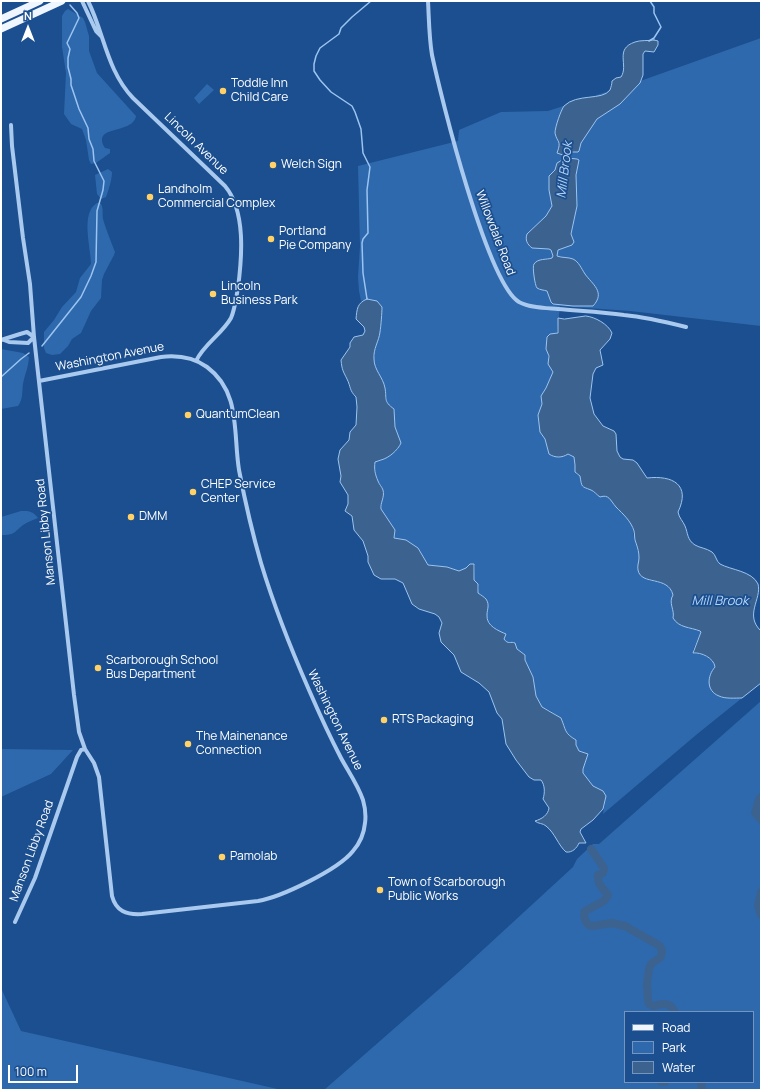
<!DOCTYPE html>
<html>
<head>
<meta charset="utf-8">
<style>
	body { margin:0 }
	#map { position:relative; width:762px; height:1091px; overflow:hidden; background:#1b4f8f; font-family:Manrope,sans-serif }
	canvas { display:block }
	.frame { position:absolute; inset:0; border:2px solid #fff; pointer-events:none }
	.legend { position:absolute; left:624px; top:1011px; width:130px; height:72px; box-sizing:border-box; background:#1b4f8f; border:1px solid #7695bc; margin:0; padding:5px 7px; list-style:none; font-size:12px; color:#fff }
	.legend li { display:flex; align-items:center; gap:8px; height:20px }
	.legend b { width:20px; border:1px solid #7695bc }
	.north { position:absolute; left:8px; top:8px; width:40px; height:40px; -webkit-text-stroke:3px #1b4f8f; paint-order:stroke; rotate:0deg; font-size:11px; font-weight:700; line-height:16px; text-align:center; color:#fff }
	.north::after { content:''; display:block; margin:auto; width:14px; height:18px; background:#fff; clip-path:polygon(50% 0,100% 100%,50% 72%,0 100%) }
	.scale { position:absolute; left:8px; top:1065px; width:70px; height:18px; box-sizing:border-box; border:2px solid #fff; border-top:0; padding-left:5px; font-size:12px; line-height:14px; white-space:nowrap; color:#fff; -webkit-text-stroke:3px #1b4f8f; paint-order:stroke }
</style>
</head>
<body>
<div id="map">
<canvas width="762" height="1091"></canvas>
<div class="frame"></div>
<ul class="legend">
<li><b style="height:5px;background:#f0f6ff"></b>Road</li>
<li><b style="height:11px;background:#2e69ad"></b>Park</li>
<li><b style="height:11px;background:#3c6290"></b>Water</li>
</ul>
<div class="north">N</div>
<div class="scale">100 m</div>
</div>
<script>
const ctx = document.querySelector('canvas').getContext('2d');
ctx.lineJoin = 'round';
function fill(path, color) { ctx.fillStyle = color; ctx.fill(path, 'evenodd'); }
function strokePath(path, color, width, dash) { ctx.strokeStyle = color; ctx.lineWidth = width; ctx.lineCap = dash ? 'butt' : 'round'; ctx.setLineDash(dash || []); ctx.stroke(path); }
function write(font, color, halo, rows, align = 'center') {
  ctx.font = font + ' Manrope,sans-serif'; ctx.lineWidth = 3.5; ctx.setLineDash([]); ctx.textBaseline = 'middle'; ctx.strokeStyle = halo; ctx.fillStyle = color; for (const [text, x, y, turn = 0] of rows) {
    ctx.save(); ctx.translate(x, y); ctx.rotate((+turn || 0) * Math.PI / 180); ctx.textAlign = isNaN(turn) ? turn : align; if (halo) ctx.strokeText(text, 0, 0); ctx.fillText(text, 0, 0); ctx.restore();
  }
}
fill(new Path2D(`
	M 68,9 L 83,18 L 85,22 L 89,36 L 89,51 L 97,73 L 136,116 C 133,135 91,124 105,148 L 110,149 L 110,153 L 96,163 L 91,164 L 89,160 L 86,140 L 82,129 L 71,124 L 64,114 L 66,73 L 62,47 L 62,16 L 65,11 Z
	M 761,38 L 761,326 L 630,311 L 560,306 L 557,333 L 548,335 L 548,360 L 553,372 L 546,389 L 541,396 L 542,404 L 538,415 L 540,432 L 545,439 L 549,454 L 568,454 L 574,457 L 576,474 L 580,476 C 582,488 581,486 591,490 C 594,491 597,495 600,497 C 609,494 610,500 616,507 C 620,511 625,515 629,521 C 633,527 633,530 634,538 C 637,549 642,556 637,568 C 640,571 642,575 645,578 C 653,585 669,577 673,595 L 672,597 L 674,612 L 673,617 L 688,628 L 700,631 L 701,632 L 693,650 L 694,654 L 696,653 C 702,654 711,658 715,664 L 710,687 C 717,699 729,697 742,698 L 696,735 L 603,814 L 606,796 L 603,791 L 593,786 L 583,773 L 583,769 L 588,754 L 579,751 L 576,745 L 576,740 C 567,734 564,730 562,719 L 549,710 L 542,707 L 536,696 L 533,677 L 525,660 L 525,655 L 504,640 L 504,633 C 497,631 487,624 487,615 C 487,611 489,607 487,602 C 485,598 482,596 478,593 L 479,587 L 474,580 L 475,565 L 468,566 L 466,568 L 459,571 L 447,567 L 428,565 L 418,548 L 402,540 L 394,538 L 395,530 L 381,509 C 380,503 385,497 383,490 C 382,486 379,484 378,481 C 375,474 374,469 375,462 L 386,458 L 398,449 L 395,427 L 395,418 L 385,399 L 385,388 L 377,373 L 374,362 L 373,357 L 380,332 L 382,307 C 376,300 370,298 361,301 L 359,291 L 358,277 L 360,246 L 358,166 L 458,141 L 459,130 L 501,112 L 548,111 L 643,80 Z
	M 207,84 L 214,90 L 199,104 L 194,98 Z
	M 108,169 L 112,172 C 112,179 109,189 106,197 L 101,199 L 97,194 L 95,175 Z
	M 97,203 L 100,203 C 104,207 102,213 103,219 C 106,229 111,242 115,252 L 114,255 L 104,274 L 102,280 L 101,298 L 91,311 L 81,333 L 72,339 L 68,346 L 60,354 L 52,355 L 46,353 L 44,348 L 44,332 L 54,320 L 62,307 L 76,292 L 80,278 L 91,264 C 91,248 80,213 97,203 Z
	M 1,349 L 23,353 L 29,357 C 28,370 25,373 23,384 C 22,391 23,400 18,406 L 1,409 Z
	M 21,511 C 29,511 33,511 38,518 C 33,520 27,522 23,525 C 13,533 15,535 1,535 L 1,517 Z
	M 761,701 L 761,1090 L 324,1090 L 461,970 L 573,867 L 577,859 L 593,844 L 599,844 ZM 625,1012 L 753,1012 L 753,1082 L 625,1082 Z
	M 1,749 L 73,750 L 51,774 L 1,797 Z
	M 1,988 L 21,1031 L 282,1090 L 1,1090 Z`), '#2e69ad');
const water = new Path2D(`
	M 654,40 L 658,41 L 658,45 L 654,52 L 645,51 L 643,54 L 643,75 L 640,83 L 620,104 L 597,119 L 581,143 L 579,151 L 578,152 L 572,152 L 567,155 L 567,158 L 577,159 L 579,160 L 576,175 L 577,206 L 571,234 L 574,242 L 572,245 L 558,250 L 557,256 C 562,258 568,257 573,259 C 579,262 581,268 585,274 C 592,284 606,292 593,306 L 573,306 L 553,304 L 551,302 L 547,291 C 544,290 540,290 537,288 C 535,286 532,266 534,264 C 538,258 547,260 552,258 L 553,256 L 551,250 L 549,249 L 532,248 C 527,244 525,240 527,234 L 546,216 L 552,206 L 549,190 L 549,176 L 555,170 L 557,163 L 564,159 L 563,155 L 557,153 C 562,140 557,143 555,133 C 555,127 561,110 564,106 C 577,93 602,101 610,90 C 611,87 612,84 612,81 L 616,78 L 621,77 C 629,65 614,49 635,42 C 640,40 648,41 654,40 Z
	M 367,299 L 377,301 L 382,307 C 382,312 381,326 380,332 C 379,341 373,349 374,359 C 374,370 383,377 385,388 C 387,399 383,401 394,409 L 395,427 L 401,443 C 398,450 389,458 381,460 C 379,461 377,461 375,462 C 374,469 375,474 378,481 C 379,484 382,487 383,490 C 385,497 380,503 381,509 L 395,530 L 394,538 L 406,540 L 418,548 L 428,565 L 447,567 L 459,571 L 466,568 L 470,564 L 474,564 L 474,580 L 478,584 L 478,593 C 481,595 484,597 486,599 C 490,605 487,609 487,615 C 486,626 499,631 506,634 L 504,639 C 508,645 511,641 515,643 L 517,649 L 525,655 L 525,660 L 533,677 L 536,696 L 542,707 L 561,718 C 566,730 564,733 576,740 L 576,745 L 579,751 L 588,754 L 583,769 L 583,773 L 593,786 L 603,791 L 606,796 L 603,809 L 593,820 L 581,829 L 580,832 L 586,843 L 579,843 C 577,848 572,853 566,852 C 558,845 555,833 546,826 C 543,823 538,824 535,821 C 542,819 548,815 549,808 L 543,799 C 545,793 545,785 541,780 L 534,780 L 529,777 L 516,760 L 506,744 L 502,719 L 497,713 L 489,692 L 479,683 L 461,672 L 454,655 L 441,642 L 439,633 L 442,623 L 439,617 L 435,614 L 419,609 L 412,604 L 403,583 L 395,579 L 381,579 L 374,575 L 368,562 L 368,556 L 363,541 L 354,530 L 352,516 L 345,511 L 348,504 L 348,495 L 340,482 L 341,476 L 338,459 L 340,450 L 349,440 L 350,432 L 356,425 L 357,407 L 356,397 C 349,390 351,387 347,379 C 343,371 342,370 341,360 L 350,347 L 350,343 L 354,337 L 363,335 L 365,331 L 364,327 L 356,319 C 357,309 357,303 367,299 Z
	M 586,316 C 595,317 608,324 612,333 L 610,339 L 600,350 L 603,365 L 596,368 L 593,374 L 590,398 L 594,414 L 603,426 L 614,431 L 616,434 L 617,451 L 620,457 L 623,459 L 633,460 L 637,463 L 647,478 C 673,475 691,485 678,512 C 679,518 683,521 685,526 C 688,533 687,540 695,545 C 700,548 706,548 712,552 C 716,555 716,561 720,564 C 731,570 752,571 758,584 C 762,599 744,615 761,631 L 761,683 L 742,698 C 735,698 725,699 719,696 C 706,691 707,676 715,667 C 714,658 701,652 693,653 L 701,632 L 700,631 C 690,627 679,628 673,618 C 675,610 668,603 673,595 C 668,575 641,586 638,570 C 637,566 639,562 639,558 C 639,552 638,549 636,543 C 634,539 635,535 634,531 C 631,521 623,514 616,507 C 610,500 609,494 600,497 C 597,495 594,491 591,490 C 581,486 582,488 580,476 L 575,472 L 575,465 L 574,457 L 568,454 C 562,458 555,458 549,454 L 545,439 L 540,432 L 538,415 L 542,404 L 541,396 L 546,388 L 553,372 L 548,364 L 549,356 L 546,349 L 547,337 L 550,334 L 558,333 L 558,318 L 564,319 Z`);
fill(water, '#3c6290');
strokePath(water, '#9cc4f0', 1);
strokePath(new Path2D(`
	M 649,41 L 654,38 L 661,27 L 654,13 L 654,7 L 650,1
	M 367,299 L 363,273 L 362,243 L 363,239 L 368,233 L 367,190 L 370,167 L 363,153 L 361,129 L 355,112 L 352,106 L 331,92 L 320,80 L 314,71 L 314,64 L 316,56 L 320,48 L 339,34 L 341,28 L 352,17 L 371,1
	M 42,346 L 81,297 L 91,276 L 96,262 L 97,211 L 103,190 L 104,181 L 94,161 L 93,149 L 89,139 L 88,128 L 79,109 L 71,85 L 71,79 L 68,67 L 68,58 L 70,49 L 67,43 L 79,18 L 77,13 L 70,5
	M 1,377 L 21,359 L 29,353`), '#9cc4f0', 1.5);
strokePath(new Path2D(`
	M 761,797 L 759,799 L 755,813 L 761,820
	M 591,849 L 604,868 L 603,873 L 598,875 C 597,885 603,888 608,895 L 604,901 L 585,911 C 583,916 585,925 592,926 L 612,923 L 625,926 L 660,946 L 662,950 L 661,957 L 651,964 L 649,969 L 647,983 L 648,1001 L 649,1004 L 653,1006 C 662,1004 670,1001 675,1012
	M 761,892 L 758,906 L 761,915
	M 661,1082 L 665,1082
	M 701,1082 L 702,1090`), '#3c6290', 8);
strokePath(new Path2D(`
	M 82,1 L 96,31 L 101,36
	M 88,1 C 104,33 107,71 133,98 L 225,186 C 246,211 242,257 238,288 C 236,298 235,309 231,318 C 222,334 204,344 196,361
	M 428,1 C 429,19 429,37 432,55 C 441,97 487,283 519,302 C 530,308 546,308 558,309 C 580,311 602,312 624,315 C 645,317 666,322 686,327
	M 11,125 L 12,146 L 23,238 L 30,284 L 34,337 L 74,695 L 79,732 L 85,749 L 81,750 L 77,757 L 35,878 L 15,922
	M 1,340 L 20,334 L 27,332 L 34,337 L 28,343 L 9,342 L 4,340
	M 39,381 L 161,357 C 178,355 193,357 207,367 C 241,392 233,433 239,470 C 245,501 252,532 261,563 C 274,606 291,649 309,690 C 319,713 329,735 341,758 C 348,771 358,785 363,800 C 365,807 366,816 365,823 C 364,834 360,843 353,851 C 338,870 281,897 258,901 L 142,914 C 126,915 116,911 112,896 L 99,777 L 94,763 L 85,749`), '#a9c9ee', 4);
strokePath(new Path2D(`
	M 1,19 L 40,1
	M 1,29 L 62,1`), '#f0f6ff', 7);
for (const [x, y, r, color] of [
	[223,91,4,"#ffd166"],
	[273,165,4,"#ffd166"],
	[150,197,4,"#ffd166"],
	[271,239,4,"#ffd166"],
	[213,294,4,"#ffd166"],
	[188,415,4,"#ffd166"],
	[193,492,4,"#ffd166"],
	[131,517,4,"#ffd166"],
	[98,668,4,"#ffd166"],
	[384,720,4,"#ffd166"],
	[188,744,4,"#ffd166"],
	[222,857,4,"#ffd166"],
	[380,890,4,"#ffd166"]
]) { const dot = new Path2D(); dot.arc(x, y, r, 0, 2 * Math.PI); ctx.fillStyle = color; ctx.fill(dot); strokePath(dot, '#1b4f8f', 1.5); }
write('12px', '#fff', '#1b4f8f', [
	["Toddle Inn",231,84],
	["Child Care",231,98],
	["Welch Sign",281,165],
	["Landholm",158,190],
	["Commercial Complex",158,204],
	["Portland",279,232],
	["Pie Company",279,246],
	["Lincoln",221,287],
	["Business Park",221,301],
	["QuantumClean",196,415],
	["CHEP Service",201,485],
	["Center",201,499],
	["DMM",139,517],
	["Scarborough School",106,661],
	["Bus Department",106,675],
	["RTS Packaging",392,720],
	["The Mainenance",196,737],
	["Connection",196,751],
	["Pamolab",230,857],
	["Town of Scarborough",388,883],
	["Public Works",388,897]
], 'left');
write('12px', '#fff', '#1b4f8f', [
	["Lincoln Avenue",196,144,44],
	["Willowdale Road",495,233,69],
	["Washington Avenue",110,357,-11],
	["Manson Libby Road",46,532,-96],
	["Washington Avenue",335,720,64],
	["Manson Libby Road",32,851,-70]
]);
write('italic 13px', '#b5d3f5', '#1b4f8f', [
	["Mill Brook",565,170,-83],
	["Mill Brook",720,601]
]);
</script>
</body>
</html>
